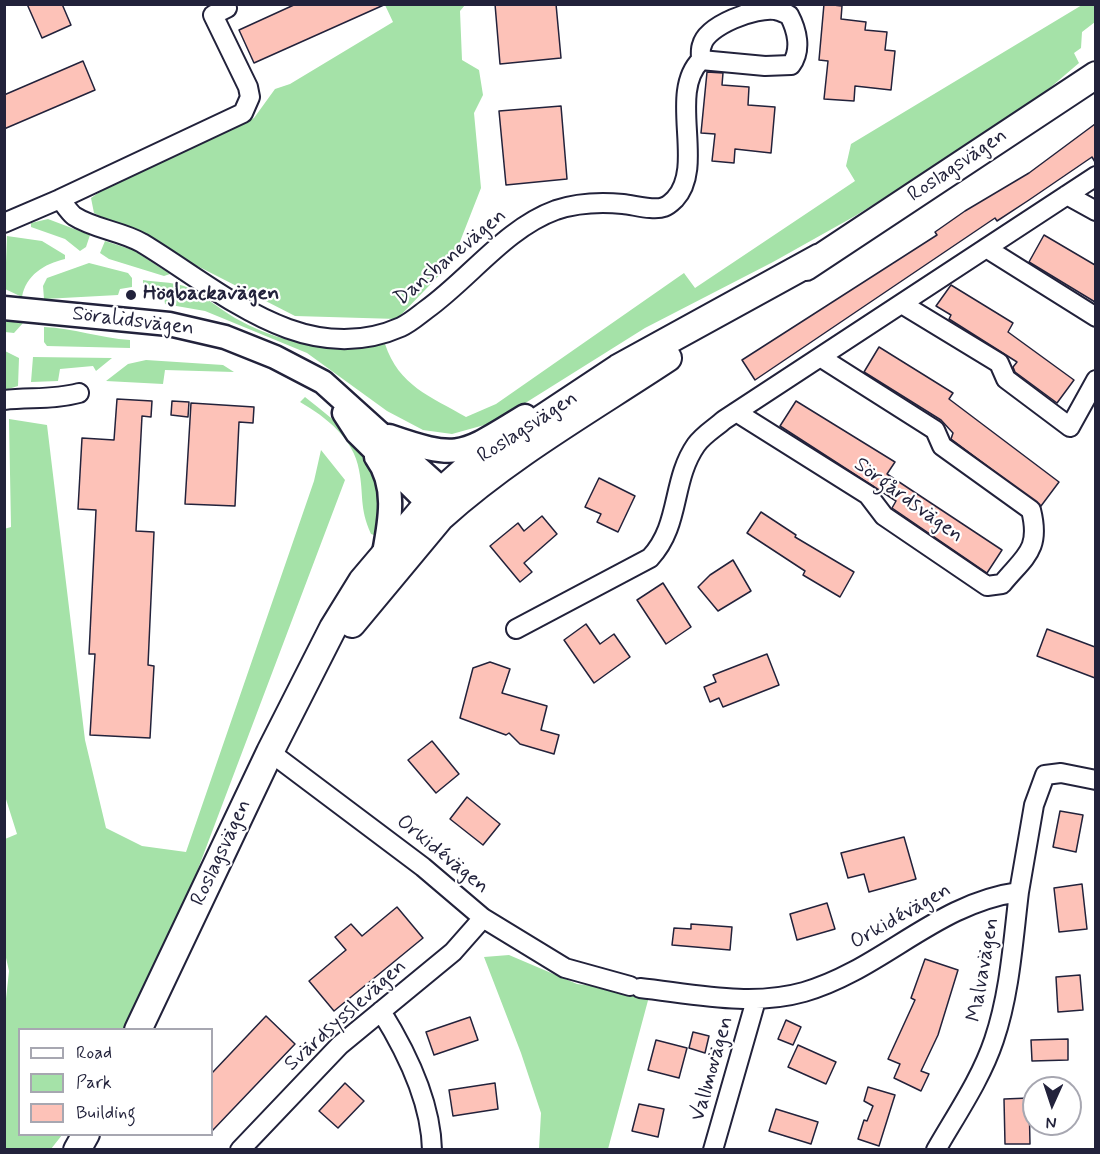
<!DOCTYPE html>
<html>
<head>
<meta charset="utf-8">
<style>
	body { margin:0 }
	#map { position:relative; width:1100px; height:1154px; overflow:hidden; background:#fff; font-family:Mynerve,sans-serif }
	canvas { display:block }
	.frame { position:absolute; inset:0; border:6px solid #22223b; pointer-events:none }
	.legend { position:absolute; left:18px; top:1028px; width:195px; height:108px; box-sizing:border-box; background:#fff; border:2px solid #a7a7b1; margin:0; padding:8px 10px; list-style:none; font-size:18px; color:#22223b }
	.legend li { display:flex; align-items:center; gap:12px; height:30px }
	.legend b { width:30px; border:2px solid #a7a7b1 }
	.north { position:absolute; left:1022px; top:1076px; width:60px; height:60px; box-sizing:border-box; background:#fff; border:2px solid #a7a7b1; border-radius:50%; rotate:183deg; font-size:16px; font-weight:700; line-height:24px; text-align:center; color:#22223b }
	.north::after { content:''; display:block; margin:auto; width:21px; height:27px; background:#22223b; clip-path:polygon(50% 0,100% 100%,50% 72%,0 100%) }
</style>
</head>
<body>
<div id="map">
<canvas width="1100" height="1154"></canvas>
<div class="frame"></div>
<ul class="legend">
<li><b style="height:8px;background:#fff"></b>Road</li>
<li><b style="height:16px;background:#a5e2a8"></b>Park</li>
<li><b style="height:16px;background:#fdc2b8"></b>Building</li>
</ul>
<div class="north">N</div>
</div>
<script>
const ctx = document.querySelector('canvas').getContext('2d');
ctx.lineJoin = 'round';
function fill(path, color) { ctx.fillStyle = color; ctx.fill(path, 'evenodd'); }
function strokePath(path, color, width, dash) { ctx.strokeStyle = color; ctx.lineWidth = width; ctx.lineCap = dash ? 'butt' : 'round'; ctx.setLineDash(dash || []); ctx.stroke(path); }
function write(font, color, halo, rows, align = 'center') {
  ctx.font = font + ' Mynerve,sans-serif'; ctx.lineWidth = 4.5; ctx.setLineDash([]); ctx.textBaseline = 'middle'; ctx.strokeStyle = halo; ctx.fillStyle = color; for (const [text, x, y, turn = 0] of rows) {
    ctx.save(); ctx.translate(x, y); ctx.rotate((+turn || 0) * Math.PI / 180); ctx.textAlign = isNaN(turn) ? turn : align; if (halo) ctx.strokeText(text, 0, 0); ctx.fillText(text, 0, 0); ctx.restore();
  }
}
fill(new Path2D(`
	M 385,5 L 465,5 L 460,11 L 462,60 L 479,70 L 483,95 L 474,113 L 481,188 L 452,262 L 397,319 L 295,316 L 94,213 L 91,198 L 111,184 L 254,118 L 275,89 L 290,84 L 393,22 Z
	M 1082,5 L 1095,5 L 1095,22 L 1082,32 L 1081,48 L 1074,53 L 1079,63 L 1031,104 L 990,132 L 855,216 L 773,262 L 645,328 L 495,422 L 452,434 L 423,430 L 387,411 L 307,353 L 205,311 L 165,304 L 164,297 L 143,293 L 143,280 C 155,282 172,282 184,286 C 201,293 218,308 235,318 C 282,345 332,352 385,344 C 399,386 430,396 466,417 L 496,404 L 684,273 L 695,288 L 855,181 L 846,166 L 851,144 Z
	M 48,219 L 90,235 L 86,247 L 80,251 L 65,239 L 31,227 L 31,223 Z
	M 7,236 L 42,241 L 65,255 L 65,259 C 44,264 26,275 22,297 L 5,289 Z
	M 105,241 L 133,250 L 170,274 L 164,276 L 109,259 L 100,253 Z
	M 89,263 L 128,273 L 132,278 L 132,287 L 120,289 L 118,295 L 44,299 L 43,286 L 47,278 Z
	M 5,321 L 23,323 L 14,333 L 5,332 Z
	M 44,327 C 73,328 100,338 130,340 L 130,348 L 47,346 L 44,342 Z
	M 5,351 L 19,358 L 18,386 L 5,390 Z
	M 33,357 L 112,358 L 96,371 L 93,366 L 60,369 L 58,381 L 31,382 Z
	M 146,360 L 223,365 L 234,372 L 165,370 L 163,384 L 106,381 L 128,364 Z
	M 305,397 C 338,423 378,453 384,499 C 386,510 379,525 377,536 L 371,534 C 359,507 364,495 359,470 C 354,439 326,417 300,402 Z
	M 9,419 L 47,425 L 85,740 L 106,828 L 142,846 L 186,852 L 314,481 L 321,450 L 345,480 L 187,898 L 123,1029 L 20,1030 L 20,1134 L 62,1135 L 51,1149 L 5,1149 L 4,1017 L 9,971 L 4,949 L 5,839 L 17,834 L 4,793 L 4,529 L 11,527 Z
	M 509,955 L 577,984 L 650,993 L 608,1149 L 539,1149 L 541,1113 L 521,1053 L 484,957 Z`), '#a5e2a8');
const building = new Path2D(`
	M 27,4 L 62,4 L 71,25 L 42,38 Z
	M 296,4 L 386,4 L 254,63 L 239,30 Z
	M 495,4 L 556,4 L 561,58 L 500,64 Z
	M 824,4 L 842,6 L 841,19 L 866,22 L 865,30 L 887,32 L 885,50 L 895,51 L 891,90 L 855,86 L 854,101 L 824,99 L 828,61 L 819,60 Z
	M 83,61 L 95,90 L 4,129 L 4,95 Z
	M 707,72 L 723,73 L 722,85 L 749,87 L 748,105 L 775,107 L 771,153 L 735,149 L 734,163 L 712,161 L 715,134 L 701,133 Z
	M 561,106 L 567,179 L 506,185 L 499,111 Z
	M 1095,124 L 1095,162 L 1092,157 L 1029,200 L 997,221 L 995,218 L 755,380 L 742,360 L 937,235 L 935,232 L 965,211 L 1029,173 Z
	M 1044,235 L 1095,265 L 1095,302 L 1029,262 Z
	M 951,285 L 1013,323 L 1008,332 L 1074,380 L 1057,403 L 1015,372 L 1013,367 L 1017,362 L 949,319 L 951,315 L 936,306 Z
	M 879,347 L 953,393 L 949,399 L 1059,482 L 1041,506 L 951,439 L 953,433 L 941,420 L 864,372 Z
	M 117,399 L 152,401 L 151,417 L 142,416 L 136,531 L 154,532 L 148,665 L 154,666 L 150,738 L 90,735 L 95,654 L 89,654 L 96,510 L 78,509 L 82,438 L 114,440 Z
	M 172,401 L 189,402 L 188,417 L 171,415 Z
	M 796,401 L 895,462 L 887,474 L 1002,550 L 987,573 L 892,508 L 896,501 L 780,426 Z
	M 191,403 L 254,407 L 253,423 L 239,422 L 235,506 L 185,504 Z
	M 599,478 L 635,496 L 618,532 L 597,522 L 601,514 L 585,507 Z
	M 761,512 L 796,535 L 795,537 L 854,572 L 840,597 L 803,575 L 805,571 L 747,533 Z
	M 542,516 L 557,534 L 524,563 L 532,572 L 520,582 L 490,546 L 518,523 L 524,531 Z
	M 733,560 L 751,591 L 718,611 L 698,587 L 710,575 Z
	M 663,583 L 691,627 L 666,644 L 637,600 Z
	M 586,624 L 600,644 L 614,634 L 630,657 L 594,683 L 564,640 Z
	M 1047,629 L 1095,647 L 1095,678 L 1037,656 Z
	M 767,654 L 779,685 L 723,707 L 719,698 L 710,702 L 704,687 L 716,682 L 713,675 Z
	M 490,662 L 510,669 L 502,693 L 547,706 L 541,730 L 559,735 L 554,754 L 520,744 L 509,733 L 506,735 L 460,718 L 473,668 Z
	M 432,741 L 459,774 L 436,793 L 408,760 Z
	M 467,797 L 500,824 L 483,845 L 450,819 Z
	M 1060,811 L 1083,815 L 1076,852 L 1053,847 Z
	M 904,837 L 916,879 L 869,892 L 864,874 L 848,878 L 841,853 Z
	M 1082,884 L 1087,929 L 1059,932 L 1054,888 Z
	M 827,903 L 835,929 L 797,940 L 790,914 Z
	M 397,907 L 423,938 L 334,1011 L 309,981 L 346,950 L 335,937 L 351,924 L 362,936 Z
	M 691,924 L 732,927 L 730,950 L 672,945 L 674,928 L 691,929 Z
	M 925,959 L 958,970 L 938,1035 L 921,1071 L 929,1074 L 921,1091 L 894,1078 L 900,1064 L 888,1059 L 915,1000 L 911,998 Z
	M 1080,975 L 1083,1010 L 1058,1012 L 1056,977 Z
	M 266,1016 L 295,1044 L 212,1131 L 212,1073 Z
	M 470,1017 L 478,1040 L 434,1055 L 426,1032 Z
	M 786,1020 L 801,1027 L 793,1045 L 778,1039 Z
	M 693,1032 L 709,1036 L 705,1053 L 689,1048 Z
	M 1068,1039 L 1068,1060 L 1032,1061 L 1031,1040 Z
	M 656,1040 L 687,1048 L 679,1078 L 648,1070 Z
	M 798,1045 L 836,1062 L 826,1084 L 788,1067 Z
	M 345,1083 L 364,1101 L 338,1128 L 319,1111 Z
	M 495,1083 L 498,1109 L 453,1116 L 449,1090 Z
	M 868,1087 L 895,1095 L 879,1146 L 858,1139 L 864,1120 L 867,1121 L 873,1106 L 864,1101 Z
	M 1029,1098 L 1030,1144 L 1005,1144 L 1004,1099 Z
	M 639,1104 L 664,1109 L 658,1137 L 632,1131 Z
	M 776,1109 L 818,1122 L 811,1144 L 769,1131 Z`);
fill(building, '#fdc2b8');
strokePath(building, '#22223b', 1.5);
const minor = new Path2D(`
	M 1067,195 L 1096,211
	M 60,199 L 243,113 L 250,97 L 248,87 L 213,15 L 227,8 L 225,4
	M 4,223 L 60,199 C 64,204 69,212 74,216 C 94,229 121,231 142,243 C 220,290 304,370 401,327 C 410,323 419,315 427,309 C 470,278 506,228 556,210 C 577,203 602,202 623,204 C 634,205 654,211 664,207 C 667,206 673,201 675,199 C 706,166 667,93 701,60 L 765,66 L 791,65 C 802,50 797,30 789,15 C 784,13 780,11 775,10 C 756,7 707,25 702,45 C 700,49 701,55 701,60
	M 986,248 L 1096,317
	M 902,304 L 999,363 L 1006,379 L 1070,427 L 1096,380
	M 4,400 C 30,397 54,400 79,393
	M 736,412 L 868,495 L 884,516 L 987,586 L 1002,584 C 1025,556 1041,550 1031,510 L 942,446 L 935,430 L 820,357
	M 516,629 L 650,558 C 681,525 671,481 696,445 C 703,435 715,428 724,420 L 1096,176
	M 270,752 L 423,867 L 483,918 L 565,968 L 630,986
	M 640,988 C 694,994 751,1007 804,992 C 883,969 936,903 1019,892 L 1034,805 L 1045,775 L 1061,773 L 1096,780
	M 381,1011 C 406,1051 431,1101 432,1150
	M 240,1150 L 340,1045 L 453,952 L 483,918
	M 713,1150 L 756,1000
	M 936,1150 C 956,1115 981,1079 994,1040 C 1010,993 1013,941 1019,892`);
const tertiary = new Path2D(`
	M 4,308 L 169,324 L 225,337 L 275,357 L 323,382 L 455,501
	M 344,413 L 357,433 L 440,515
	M 389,436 C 461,461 462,454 525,416
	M 376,457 C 397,485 390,521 384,553`);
const secondary = new Path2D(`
	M 806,267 L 1096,75
	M 352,624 L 441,517 C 510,455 591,409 668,358
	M 138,1030 L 270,752 L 333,628 L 362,581 L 429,502 L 467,468 L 618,368 L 820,257
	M 77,1150 L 86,1134`);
strokePath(minor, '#22223b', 22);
strokePath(tertiary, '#22223b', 27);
strokePath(secondary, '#22223b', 30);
strokePath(minor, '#fff', 18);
strokePath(tertiary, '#fff', 22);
strokePath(secondary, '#fff', 26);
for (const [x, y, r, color] of [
	[131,295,6,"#22223b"]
]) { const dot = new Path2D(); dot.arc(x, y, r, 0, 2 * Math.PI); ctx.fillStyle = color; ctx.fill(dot); strokePath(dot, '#fff', 2); }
write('21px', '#22223b', '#fff', [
	["Roslagsvägen",958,166,-34],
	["Dansbanevägen",451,258,-40],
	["Söralidsvägen",133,322,7],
	["Roslagsvägen",528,428,-33],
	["Sörgårdsvägen",908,501,36],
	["Roslagsvägen",222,853,-65],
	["Orkidévägen",442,855,39],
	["Orkidévägen",901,917,-30],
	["Malvavägen",984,970,-80],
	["Svärdsysslevägen",346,1016,-42],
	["Vallmovägen",713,1069,-74]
]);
write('bold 21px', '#22223b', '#fff', [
	["Högbackavägen",143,295]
], 'left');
</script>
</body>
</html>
